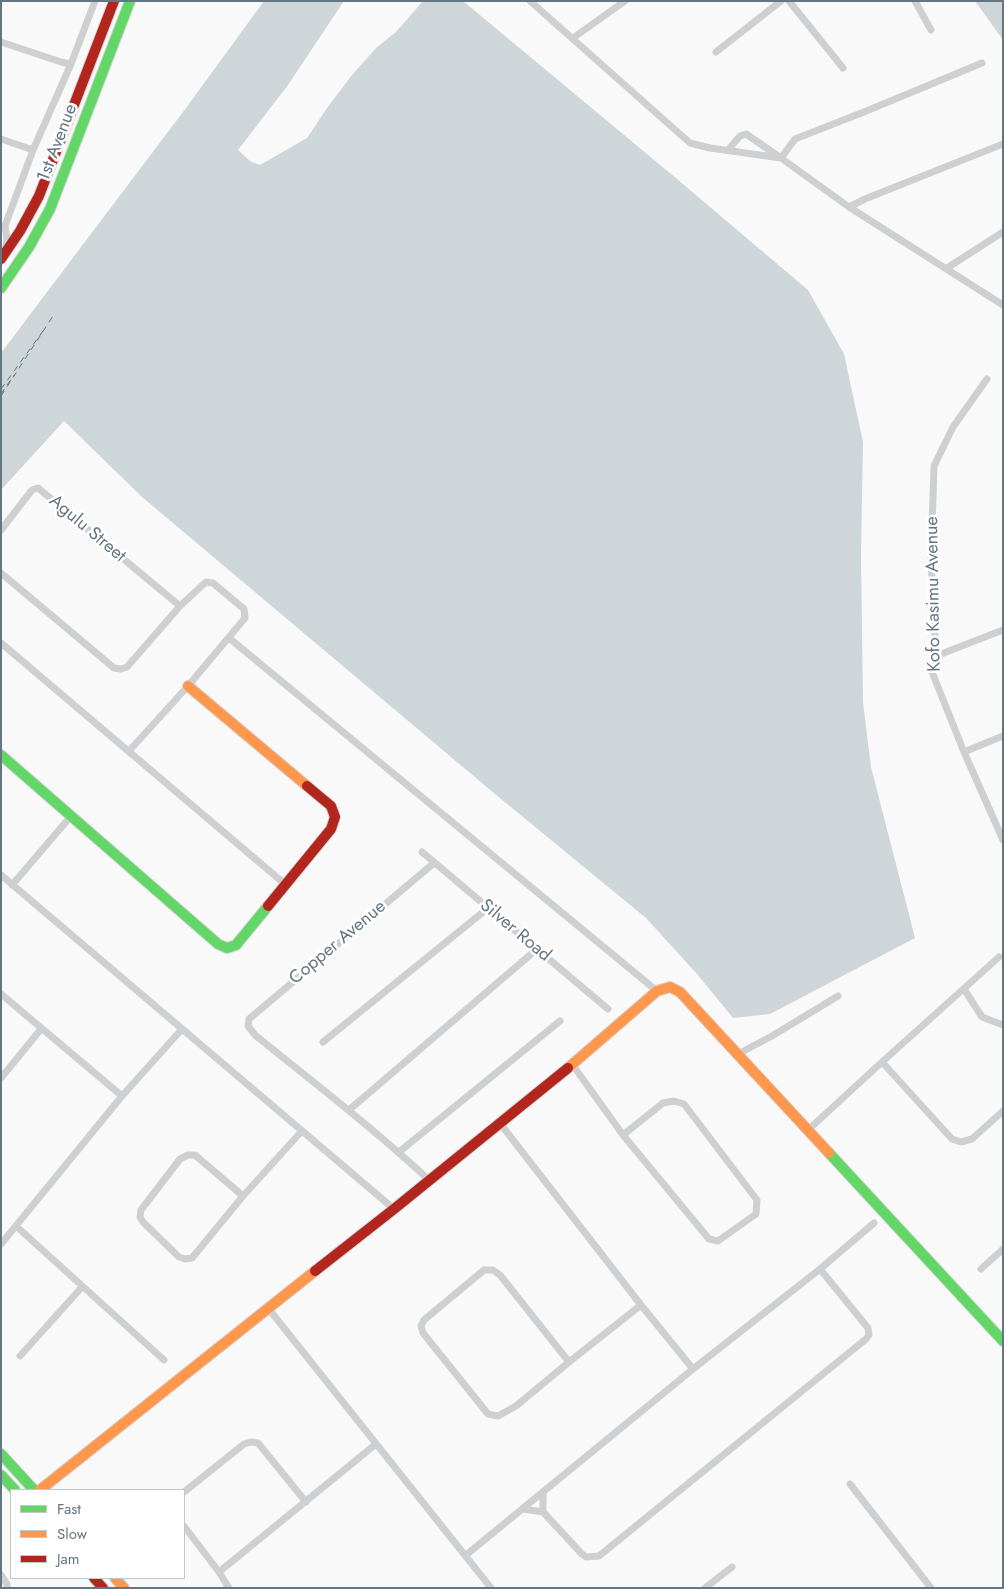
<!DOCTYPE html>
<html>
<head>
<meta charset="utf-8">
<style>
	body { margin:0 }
	#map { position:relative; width:1004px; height:1589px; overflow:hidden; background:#f9f9f9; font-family:Jost,sans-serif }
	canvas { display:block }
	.frame { position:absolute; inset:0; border:2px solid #657683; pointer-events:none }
	.legend { position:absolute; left:10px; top:1489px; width:175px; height:90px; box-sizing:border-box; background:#fff; border:1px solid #c1c8cd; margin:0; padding:6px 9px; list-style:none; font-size:15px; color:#657683 }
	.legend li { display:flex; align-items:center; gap:10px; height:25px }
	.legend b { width:25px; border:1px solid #c1c8cd }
</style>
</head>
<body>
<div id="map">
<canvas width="1004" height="1589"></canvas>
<div class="frame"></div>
<ul class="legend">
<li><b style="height:6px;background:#63d668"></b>Fast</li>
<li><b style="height:6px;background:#ff974d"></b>Slow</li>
<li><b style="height:6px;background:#b3261e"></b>Jam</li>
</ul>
</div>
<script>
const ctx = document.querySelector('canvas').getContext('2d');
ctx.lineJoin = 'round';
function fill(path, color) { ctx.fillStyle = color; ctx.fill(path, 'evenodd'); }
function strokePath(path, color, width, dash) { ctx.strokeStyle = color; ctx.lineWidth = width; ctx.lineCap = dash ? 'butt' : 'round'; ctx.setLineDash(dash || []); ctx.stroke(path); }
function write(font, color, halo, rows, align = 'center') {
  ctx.font = font + ' Jost,sans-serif'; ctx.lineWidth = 5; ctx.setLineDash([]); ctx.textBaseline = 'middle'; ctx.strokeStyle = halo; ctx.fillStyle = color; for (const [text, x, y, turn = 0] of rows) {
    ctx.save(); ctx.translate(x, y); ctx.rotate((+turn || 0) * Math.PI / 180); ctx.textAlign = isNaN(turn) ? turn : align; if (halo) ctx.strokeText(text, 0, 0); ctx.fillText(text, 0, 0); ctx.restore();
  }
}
fill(new Path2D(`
	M 264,1 L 344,1 L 288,85 L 238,150 L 250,161 L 260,165 L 307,138 L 327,108 L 352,75 L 377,47 L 396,32 L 423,1 L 463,1 L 677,179 L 808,290 L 844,354 L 863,442 L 861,555 L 863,702 L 871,767 L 915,938 L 770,1014 L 733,1018 L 697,974 L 646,918 L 495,794 L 142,497 L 64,421 L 1,490 L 1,353 L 186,108 Z
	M 975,1 L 1003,1 L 1003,40 Z`), '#ced6d9');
strokePath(new Path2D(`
	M 1,389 L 43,331
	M 1,394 L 14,375
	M 1,396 L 53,316`), '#60757c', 1, [6, 5]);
const fast = new Path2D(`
	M 1,288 L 29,247 L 50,209 L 130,1
	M 1,755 L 218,944 L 227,948 L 236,945 L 268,906
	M 829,1153 L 1003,1341
	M 1,1454 L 34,1490
	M 1,1475 L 15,1490`);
const slow = new Path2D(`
	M 188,686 L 307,786
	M 568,1068 L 657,991 L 670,987 L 680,992 L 829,1153
	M 40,1490 L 315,1271
	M 115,1578 L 124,1588`);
const jam = new Path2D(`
	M 1,259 L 20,231 L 39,196 L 114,1
	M 268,906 L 331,829 L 335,817 L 331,806 L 307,786
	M 315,1271 L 394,1209 L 568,1068
	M 94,1578 L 103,1588`);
strokePath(fast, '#d5d6d7', 12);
strokePath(slow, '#d5d6d7', 12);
strokePath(jam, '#d5d6d7', 12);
strokePath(new Path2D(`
	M 530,1 L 690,143 L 710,148 L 781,158 L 849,207 L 1003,305
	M 789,1 L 843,68
	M 915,1 L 931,30
	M 573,38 L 625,1
	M 1,42 L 61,62 L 71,64
	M 716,52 L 781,1
	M 1,139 L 33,150
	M 728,150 L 740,136 L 746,134 L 781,158 L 795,139 L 864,112 L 982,63
	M 849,207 L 865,199 L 1003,144
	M 6,248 L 7,239 L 5,226 L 33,150 L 71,64 L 95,1
	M 947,268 L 1003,232
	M 987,379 L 953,427 L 934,466 L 931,559 L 936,656 L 932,672 L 964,752 L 1003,840
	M 1,530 L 32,490 L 38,488 L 180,606
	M 1,573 L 114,668 L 121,669 L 127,667 L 180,606 L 206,582 L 213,583 L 244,609 L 245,618 L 188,686 L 129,751
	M 229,638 L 657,991
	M 1,643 L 286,885
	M 936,656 L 1003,630
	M 964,752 L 1003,736
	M 422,852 L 608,1009
	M 1,875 L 394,1209
	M 12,885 L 71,816
	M 964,989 L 982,1017 L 1003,1025
	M 1,994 L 122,1096
	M 323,1042 L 488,908
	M 738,1054 L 772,1036 L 838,996
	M 882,1062 L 952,1139 L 961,1142 L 972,1139 L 1003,1111
	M 572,1064 L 623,1135 L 709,1239 L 718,1241 L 756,1214 L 757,1200 L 684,1104 L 674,1101 L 663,1103 L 623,1135
	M 1,1078 L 41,1029
	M 349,1110 L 537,949
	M 499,1122 L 641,1305 L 693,1369
	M 808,1130 L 882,1062 L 999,957
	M 399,1152 L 560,1021
	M 429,1180 C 373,1128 313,1082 255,1035 L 248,1026 L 249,1019 L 434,863
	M 243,1196 L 195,1155 L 188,1155 L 180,1159 L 141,1210 L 140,1217 L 143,1222 L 179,1257 L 185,1259 L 192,1258 L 243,1196 L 301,1132
	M 16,1226 L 164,1360
	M 1,1244 L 122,1096 L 182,1029
	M 981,1269 L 1003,1249
	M 484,1270 L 493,1270 L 500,1275 L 569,1362 L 516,1406 L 498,1416 L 488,1414 L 423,1333 L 421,1326 L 424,1320 Z
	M 268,1308 L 491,1588
	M 20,1356 L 82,1287
	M 569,1362 L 641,1305
	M 850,1484 L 931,1588
	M 184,1492 L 244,1444 L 251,1442 L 258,1443 L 306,1502
	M 523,1509 L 543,1512 L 582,1554 L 586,1557 L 599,1556 L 866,1339 L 869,1335 L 868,1328 L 820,1269
	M 543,1512 L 543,1493
	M 184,1526 L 219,1572 L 376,1444
	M 466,1555 L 693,1369 L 820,1269 L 874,1223
	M 219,1572 L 229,1588
	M 1,1575 L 7,1584 L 7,1588
	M 705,1588 L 732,1567`), '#cecfd0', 7);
strokePath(fast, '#63d668', 10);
strokePath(slow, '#ff974d', 10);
strokePath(jam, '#b3261e', 10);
write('18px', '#657683', '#fff', [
	["1st Avenue",58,143,-69],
	["Agulu Street",87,529,40],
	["Kofo Kasimu Avenue",934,594,-91],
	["Silver Road",515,931,40],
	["Copper Avenue",338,943,-40]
]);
</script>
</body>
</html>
